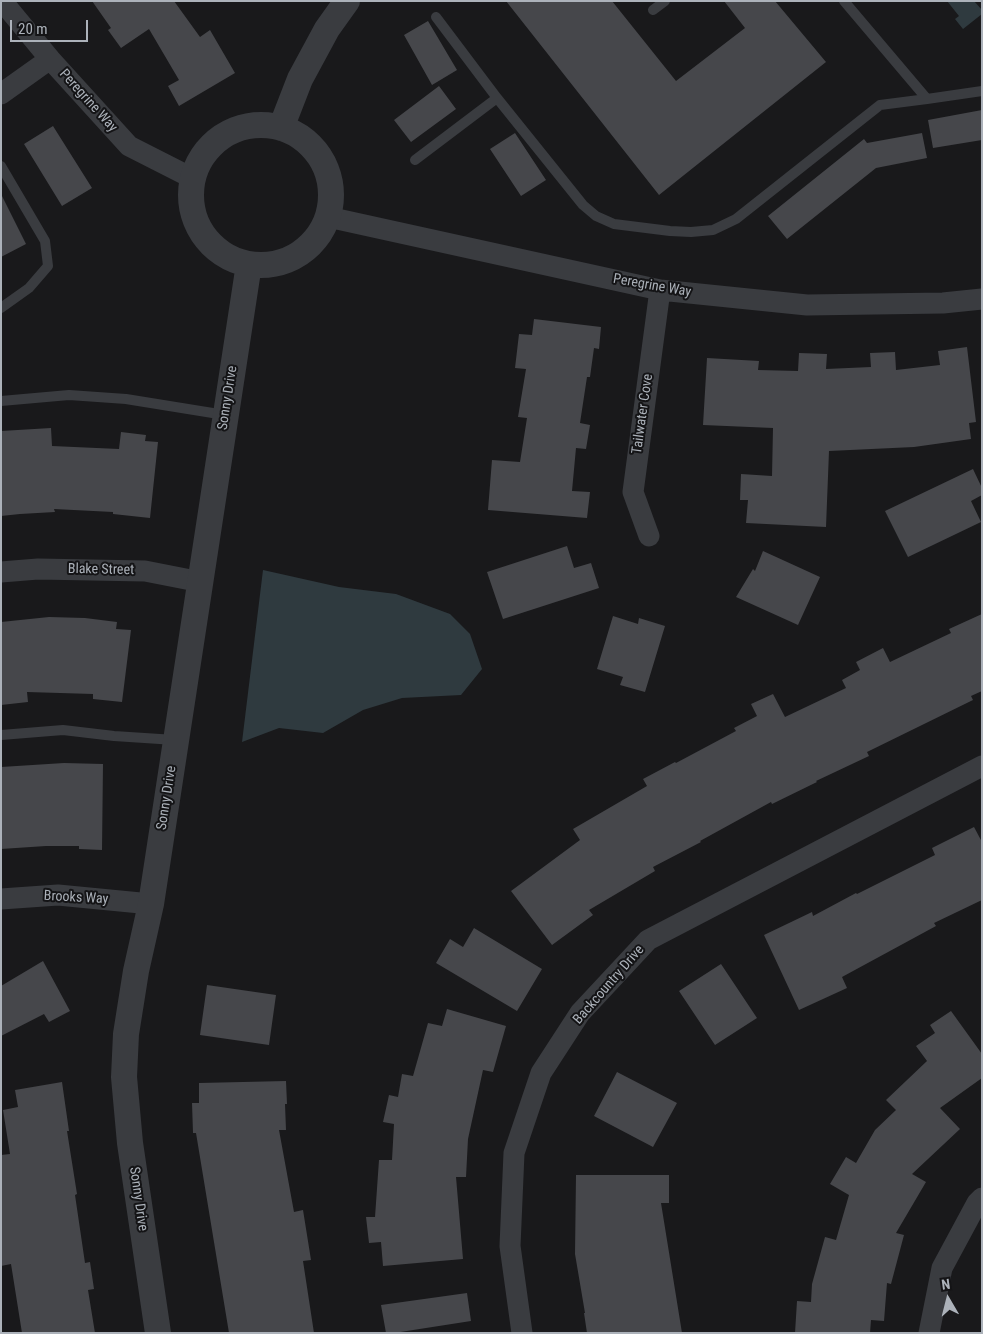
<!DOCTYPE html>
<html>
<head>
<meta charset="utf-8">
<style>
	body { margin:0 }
	#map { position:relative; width:983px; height:1334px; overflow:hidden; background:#19191b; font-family:"Roboto Condensed",sans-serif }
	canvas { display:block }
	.frame { position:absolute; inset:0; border:2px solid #acb2ba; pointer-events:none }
	.north { position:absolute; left:923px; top:1274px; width:50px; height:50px; -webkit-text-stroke:4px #141416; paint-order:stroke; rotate:352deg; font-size:14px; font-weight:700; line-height:20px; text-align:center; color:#acb2ba }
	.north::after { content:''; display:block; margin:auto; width:18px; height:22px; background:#acb2ba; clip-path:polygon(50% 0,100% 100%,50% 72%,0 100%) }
	.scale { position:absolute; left:10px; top:20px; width:78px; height:22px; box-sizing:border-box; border:2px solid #acb2ba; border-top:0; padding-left:6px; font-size:15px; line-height:18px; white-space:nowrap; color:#acb2ba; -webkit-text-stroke:4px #141416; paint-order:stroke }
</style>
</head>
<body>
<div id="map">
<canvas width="983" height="1334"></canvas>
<div class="frame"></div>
<div class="north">N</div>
<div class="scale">20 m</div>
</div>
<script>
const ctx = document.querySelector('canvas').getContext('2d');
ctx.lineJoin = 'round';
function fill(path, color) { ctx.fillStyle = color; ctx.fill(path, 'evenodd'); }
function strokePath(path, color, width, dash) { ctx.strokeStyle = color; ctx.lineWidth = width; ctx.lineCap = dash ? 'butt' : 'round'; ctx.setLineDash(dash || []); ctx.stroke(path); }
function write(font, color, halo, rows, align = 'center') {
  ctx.font = font + ' "Roboto Condensed",sans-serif'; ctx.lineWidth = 4; ctx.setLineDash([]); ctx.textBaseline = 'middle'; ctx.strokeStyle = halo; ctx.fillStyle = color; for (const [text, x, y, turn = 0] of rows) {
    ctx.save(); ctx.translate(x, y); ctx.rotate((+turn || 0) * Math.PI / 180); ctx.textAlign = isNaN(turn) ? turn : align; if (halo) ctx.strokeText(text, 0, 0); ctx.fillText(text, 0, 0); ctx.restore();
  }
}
fill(new Path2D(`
	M 947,1 L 974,1 L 982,10 L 982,14 L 963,29 L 955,19 L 959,16 Z
	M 263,570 L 339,587 L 396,594 L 450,614 L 470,634 L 482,669 L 461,695 L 402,698 L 363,710 L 323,733 L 279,728 L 242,742 Z`), '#2f3a3f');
fill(new Path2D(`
	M 92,1 L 174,1 L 200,37 L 210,30 L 235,73 L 179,106 L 168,86 L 179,80 L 149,29 L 121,48 L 108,30 L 111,28 Z
	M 506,1 L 612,1 L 676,81 L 745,28 L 724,1 L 775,1 L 826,62 L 659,195 Z
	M 428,21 L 457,70 L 432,85 L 404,35 Z
	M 439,86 L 456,109 L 411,142 L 394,120 Z
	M 982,110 L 982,140 L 933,148 L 928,120 Z
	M 53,126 L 92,188 L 62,206 L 24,144 Z
	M 515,133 L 546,180 L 521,196 L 490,149 Z
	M 922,133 L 927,158 L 876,168 L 787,239 L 768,216 L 864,139 L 867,143 Z
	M 1,194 L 26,244 L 1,257 Z
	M 534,319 L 601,327 L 599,349 L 594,348 L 590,377 L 587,377 L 580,423 L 590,425 L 586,449 L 576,448 L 572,491 L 590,492 L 587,518 L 488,510 L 492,460 L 520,462 L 527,418 L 518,417 L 526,369 L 515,368 L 519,334 L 532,335 Z
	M 967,347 L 976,422 L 969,423 L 971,439 L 914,447 L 829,451 L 826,527 L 746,523 L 748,500 L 740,500 L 741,474 L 772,476 L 773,428 L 703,425 L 707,358 L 759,361 L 758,370 L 798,371 L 799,353 L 827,354 L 826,369 L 871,367 L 870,353 L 895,352 L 896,370 L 940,365 L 938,351 Z
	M 51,428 L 52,446 L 119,449 L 121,432 L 146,435 L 145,441 L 158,442 L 150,518 L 113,514 L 113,512 L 54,509 L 55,512 L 20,514 L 1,516 L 1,431 Z
	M 973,469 L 982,488 L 982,495 L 971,501 L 981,522 L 908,557 L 885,511 Z
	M 567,546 L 574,568 L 591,563 L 599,588 L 503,619 L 487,572 Z
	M 763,551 L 820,577 L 798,625 L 736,597 L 753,569 L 755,571 Z
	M 982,614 L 982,691 L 971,696 L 973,700 L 867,752 L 869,756 L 816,781 L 817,782 L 772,804 L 771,802 L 700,841 L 701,842 L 653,867 L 655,871 L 589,910 L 593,915 L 552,945 L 511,891 L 580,840 L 573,829 L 647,786 L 643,779 L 675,762 L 676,763 L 736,731 L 734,728 L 757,716 L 751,704 L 773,694 L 785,717 L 846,688 L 842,680 L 860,670 L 856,662 L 883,648 L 890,662 L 951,633 L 949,629 Z
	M 613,616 L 638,624 L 639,618 L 665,626 L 645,692 L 620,685 L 623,677 L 597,669 Z
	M 49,617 L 85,618 L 117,622 L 116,629 L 131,630 L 122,702 L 93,699 L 93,694 L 27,692 L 28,702 L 1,705 L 1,622 Z
	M 64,763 L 103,764 L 102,850 L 79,849 L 79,846 L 46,846 L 1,849 L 1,767 Z
	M 974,827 L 982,842 L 982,900 L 934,923 L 936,926 L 842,977 L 847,988 L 799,1010 L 764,935 L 812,912 L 813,916 L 856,893 L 857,894 L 935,855 L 932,848 Z
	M 474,928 L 542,969 L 517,1011 L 436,963 L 450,939 L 463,947 Z
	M 43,961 L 70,1011 L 49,1022 L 44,1014 L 1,1036 L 1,986 Z
	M 721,964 L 757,1018 L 715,1045 L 679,991 Z
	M 207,985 L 276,995 L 269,1045 L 200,1035 Z
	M 447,1009 L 506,1026 L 493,1072 L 483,1070 L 468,1139 L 466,1177 L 456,1177 L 463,1259 L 383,1266 L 381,1242 L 369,1243 L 366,1217 L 375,1217 L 379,1160 L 392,1160 L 394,1124 L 383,1122 L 389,1095 L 398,1097 L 402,1074 L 413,1076 L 428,1023 L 442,1026 Z
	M 951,1011 L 982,1054 L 982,1078 L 940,1108 L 960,1129 L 912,1174 L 926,1182 L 896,1233 L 904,1235 L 891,1284 L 887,1283 L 884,1321 L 871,1320 L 870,1333 L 795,1333 L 797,1301 L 811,1302 L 812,1284 L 825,1237 L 836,1240 L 849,1195 L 830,1184 L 846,1157 L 856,1163 L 875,1130 L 896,1110 L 886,1100 L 927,1061 L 916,1046 L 935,1033 L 930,1025 Z
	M 617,1072 L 677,1103 L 653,1147 L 594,1116 Z
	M 286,1081 L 287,1104 L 285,1104 L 286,1130 L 279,1130 L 294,1212 L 303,1210 L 311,1260 L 303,1261 L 314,1333 L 229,1333 L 196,1133 L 193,1133 L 192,1103 L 199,1103 L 199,1083 Z
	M 62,1082 L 69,1131 L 67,1131 L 77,1194 L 75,1195 L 85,1263 L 90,1262 L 94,1289 L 88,1290 L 95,1333 L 22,1333 L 11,1264 L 1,1266 L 1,1155 L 10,1154 L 3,1110 L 18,1107 L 15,1090 Z
	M 576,1175 L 669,1175 L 669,1203 L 661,1203 L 682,1333 L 587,1333 L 584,1313 L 585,1313 L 575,1254 Z
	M 467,1293 L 471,1321 L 394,1333 L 386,1333 L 381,1305 Z`), '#46474b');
strokePath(new Path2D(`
	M 653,10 L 665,1
	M 436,17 L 497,98 L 583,205 L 596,216 L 614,224 L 670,231 L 691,232 L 713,230 L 736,219 L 880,105 L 927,99 L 844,1
	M 927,99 L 982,91
	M 415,160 L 497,98
	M 1,166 L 45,241 L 48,266 L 29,288 L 1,308
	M 1,401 L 69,395 L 126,399 L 225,415
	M 1,735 L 63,730 L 114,736 L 175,740`), '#3a3c40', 10);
strokePath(new Path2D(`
	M 2,1 L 50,59 L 129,146 L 192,178
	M 1,94 L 50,59
	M 328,217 L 660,290 L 807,305 L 943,303 L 982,299
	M 649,536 L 633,492 L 660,290
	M 1,572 L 38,569 L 145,571 L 201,582
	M 1,899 L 58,895 L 151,904
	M 522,1333 L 510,1246 L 514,1153 L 541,1073 L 580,1013 L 648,940 L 982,766
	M 929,1333 L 942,1268 L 977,1203 L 982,1198`), '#3a3c40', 21);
strokePath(new Path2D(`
	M191 195a70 70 0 1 1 140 0a70 70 0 1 1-140 0Z
	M 281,128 L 300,79 L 327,29 L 347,1
	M 158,1333 L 130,1143 L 124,1077 L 126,1034 L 136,971 L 151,904 L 249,264`), '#3a3c40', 26);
write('14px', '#acb2ba', '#141416', [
	["Peregrine Way",88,101,48],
	["Peregrine Way",652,286,10],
	["Sonny Drive",228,398,-81],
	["Tailwater Cove",643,414,-82],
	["Blake Street",101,570,1],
	["Sonny Drive",167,798,-81],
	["Brooks Way",76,898,3],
	["Backcountry Drive",609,985,-49],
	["Sonny Drive",138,1199,82]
]);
</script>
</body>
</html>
